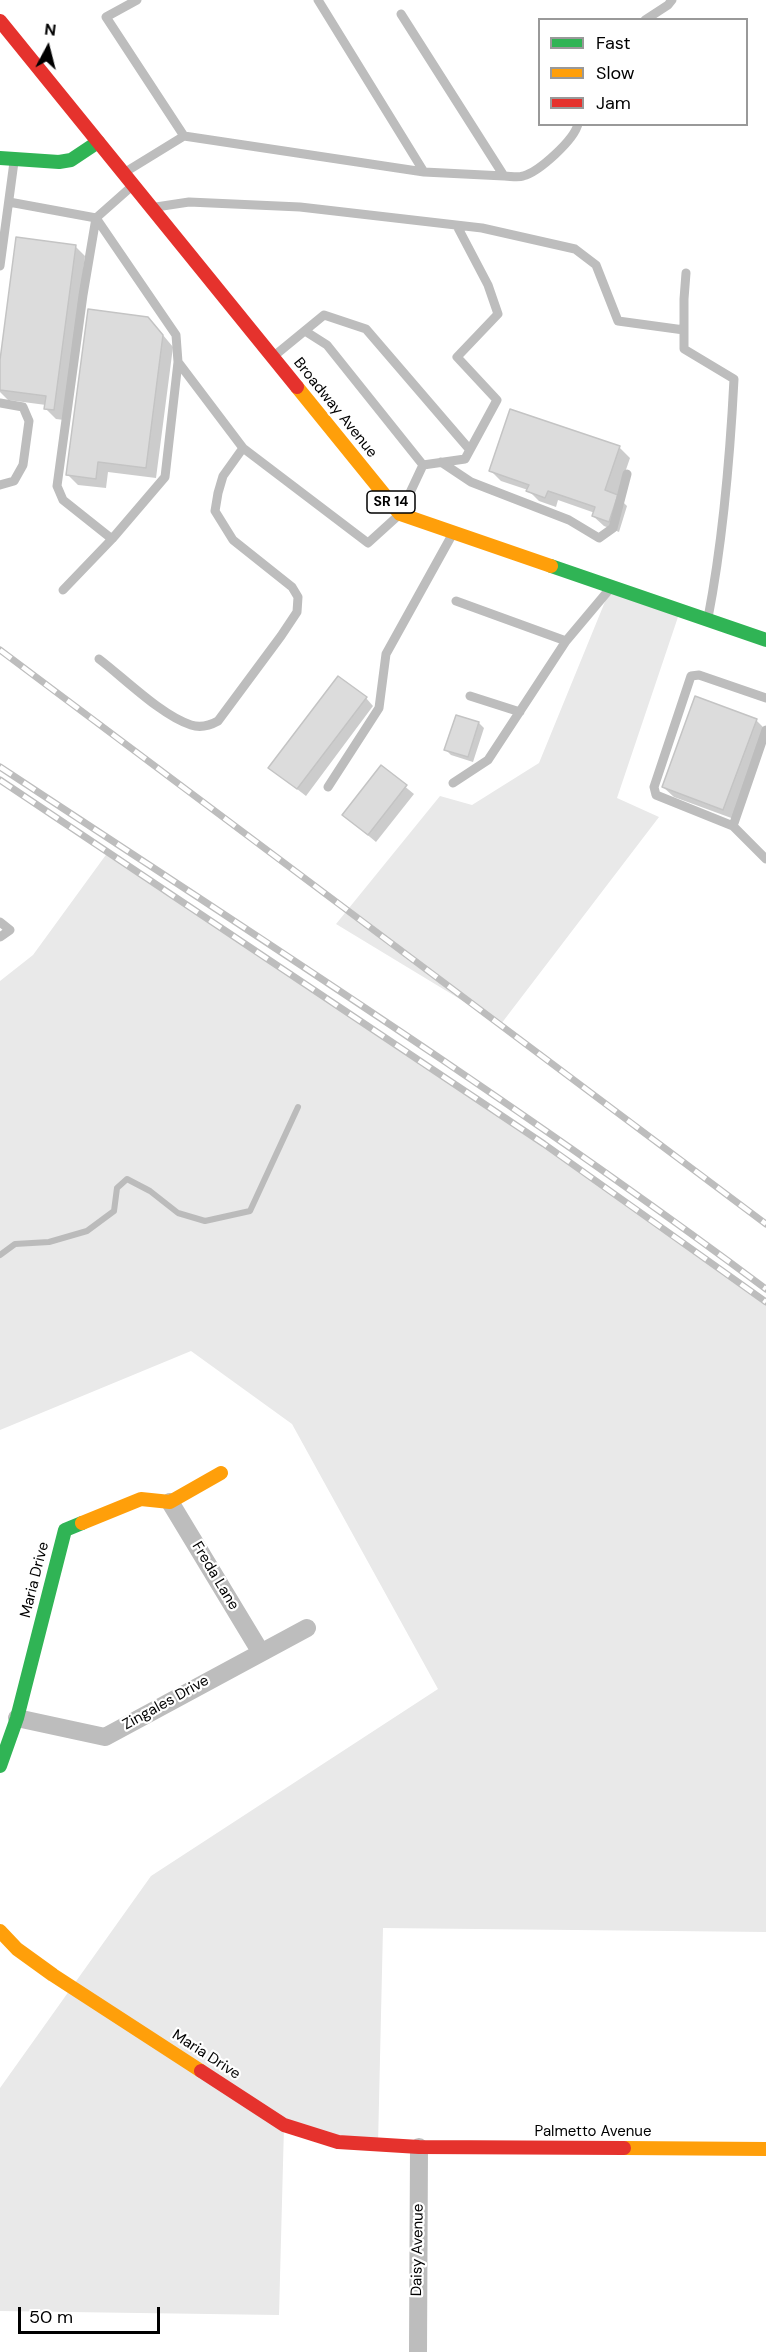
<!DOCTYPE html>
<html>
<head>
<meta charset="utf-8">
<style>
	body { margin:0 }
	#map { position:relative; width:766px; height:2352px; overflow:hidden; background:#fff; font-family:"DM Sans",sans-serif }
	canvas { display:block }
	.legend { position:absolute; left:538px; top:18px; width:210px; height:108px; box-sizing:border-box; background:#fff; border:2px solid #999; margin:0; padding:8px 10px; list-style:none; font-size:18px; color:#000 }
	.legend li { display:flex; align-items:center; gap:12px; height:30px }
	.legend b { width:30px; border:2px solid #999 }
	.north { position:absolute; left:18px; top:18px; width:60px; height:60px; -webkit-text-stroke:4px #fff; paint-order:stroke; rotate:7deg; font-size:16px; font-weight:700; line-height:24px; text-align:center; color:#000 }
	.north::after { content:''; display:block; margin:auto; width:21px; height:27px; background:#000; clip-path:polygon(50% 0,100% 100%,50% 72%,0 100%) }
	.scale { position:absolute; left:18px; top:2307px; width:142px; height:27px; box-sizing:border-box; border:3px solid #000; border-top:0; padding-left:8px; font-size:18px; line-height:21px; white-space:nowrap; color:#000; -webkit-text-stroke:4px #fff; paint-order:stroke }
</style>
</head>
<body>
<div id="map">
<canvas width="766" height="2352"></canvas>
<ul class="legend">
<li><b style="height:8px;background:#30b455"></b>Fast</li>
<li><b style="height:8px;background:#ff9f0a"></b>Slow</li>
<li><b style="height:8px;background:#e5322d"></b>Jam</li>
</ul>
<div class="north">N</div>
<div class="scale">50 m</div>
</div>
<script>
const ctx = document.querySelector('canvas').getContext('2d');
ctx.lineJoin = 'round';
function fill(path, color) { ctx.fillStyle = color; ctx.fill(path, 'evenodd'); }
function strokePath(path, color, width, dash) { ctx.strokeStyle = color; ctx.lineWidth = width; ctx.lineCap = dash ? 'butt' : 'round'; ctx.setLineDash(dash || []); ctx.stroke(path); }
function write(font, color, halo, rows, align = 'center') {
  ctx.font = font + ' "DM Sans",sans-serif'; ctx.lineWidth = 4.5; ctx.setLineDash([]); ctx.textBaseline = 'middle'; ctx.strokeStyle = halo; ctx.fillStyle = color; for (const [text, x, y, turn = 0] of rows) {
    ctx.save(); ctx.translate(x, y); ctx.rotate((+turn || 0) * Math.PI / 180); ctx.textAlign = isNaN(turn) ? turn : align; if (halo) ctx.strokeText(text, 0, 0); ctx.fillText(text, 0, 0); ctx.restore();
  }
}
fill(new Path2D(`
	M 611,587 L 680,611 L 617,798 L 659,817 L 501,1024 L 336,924 L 440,796 L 472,805 L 539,763 Z
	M 108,852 L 544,1144 L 766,1302 L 766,1932 L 383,1928 L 378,2145 L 284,2126 L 279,2315 L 0,2311 L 0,2088 L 151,1876 L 438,1689 L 292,1424 L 191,1351 L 0,1430 L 0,981 L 33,955 Z`), '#e9e9e9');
fill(new Path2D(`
	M 75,246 L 85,256 L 64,420 L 56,419 L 45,408 L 46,405 L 8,400 L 0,392 L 0,372 Z
	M 158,329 L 173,347 L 156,478 L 108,472 L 106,488 L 78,485 L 68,475 Z
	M 619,447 L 630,458 L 617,496 L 627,506 L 619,532 L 604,526 L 593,516 L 595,513 L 558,500 L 556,507 L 539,501 L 528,490 L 501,481 L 491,471 Z
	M 366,698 L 373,706 L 306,796 L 270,768 Z
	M 457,716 L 479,723 L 484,728 L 473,762 L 451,755 L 446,750 Z
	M 756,720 L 766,730 L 734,819 L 674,797 L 663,787 Z
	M 381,767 L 414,794 L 376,842 L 352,822 Z`), '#0003');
strokePath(new Path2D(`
	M 0,1255 L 15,1244 L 49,1242 L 87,1231 L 114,1211 L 117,1188 L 127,1179 L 150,1191 L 178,1213 L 205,1221 L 250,1211 L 298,1107`), '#bbb', 6);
const building = new Path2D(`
	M 16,237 L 76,245 L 54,410 L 44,409 L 46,396 L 0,390 L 0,360 Z
	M 88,309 L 148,317 L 163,335 L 146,468 L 98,462 L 96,479 L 66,475 Z
	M 510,409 L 620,446 L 605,490 L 618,495 L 609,522 L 592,516 L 595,507 L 548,491 L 545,498 L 526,491 L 529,485 L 489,471 Z
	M 338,676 L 367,697 L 297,789 L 268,768 Z
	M 695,696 L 757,719 L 723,810 L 662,787 Z
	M 456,715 L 479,722 L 468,757 L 444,750 Z
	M 381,765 L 407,785 L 368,835 L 342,815 Z`);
fill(building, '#dcdcdc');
strokePath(building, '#c4c4c4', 1.5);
strokePath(new Path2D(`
	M 318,0 L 424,172 L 504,176 L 401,14
	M 645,20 L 668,5 L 672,0
	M 184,136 L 424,172
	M 127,171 L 184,136 L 106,17 L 137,0
	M 504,176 C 510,176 518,178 523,176 C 539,172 574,140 578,124
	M 9,202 L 96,218 L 176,335 L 178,362 L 165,477 L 112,539 L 63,590
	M 156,207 L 189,202 L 300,207 L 482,228 L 575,249 L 596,265 L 618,321 L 684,330
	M 0,266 L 14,162
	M 686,273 L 684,299 L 684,349 L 734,379 C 730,458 723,540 708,618
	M 305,331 L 327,345 L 423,465
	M 274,356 L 324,315 L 366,329 L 470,450
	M 178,362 L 243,448 L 368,543 L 400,514 L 423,465 L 465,459 L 497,400 L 457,357 L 498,314 L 488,285 L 457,226
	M 0,403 L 23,407 L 29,421 L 23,465 L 14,481 L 0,485
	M 441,462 L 471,482 L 569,520 L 599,538 L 613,528 L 627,474
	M 112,539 L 63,500 L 57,486 L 83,295 L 96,218 L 131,187
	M 456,601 L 566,641
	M 99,659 C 124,678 162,716 191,725 C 200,728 209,726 218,721 L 281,636 L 297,612 L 298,597 L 292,587 L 233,540 L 215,511 L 218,493 L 223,476 L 243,448
	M 470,696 L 520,712
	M 766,730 L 733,826 L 766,859
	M 453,783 L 488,760 L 566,641 L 608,591
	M 328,787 L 379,708 L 386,654 L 452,535
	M 733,826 L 656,795 L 654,787 L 691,676 L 699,675 L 766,698
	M 0,922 L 10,930 L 0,937`), '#bdbdbd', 9);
strokePath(new Path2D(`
	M 170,1502 L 260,1651
	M 17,1718 L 105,1737 L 307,1628
	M 418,2352 L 419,2147`), '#bdbdbd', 18);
strokePath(new Path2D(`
	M 0,158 L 59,162 L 71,160 L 98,142
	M 551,566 L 766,640
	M 0,1766 L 17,1718 L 65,1530 L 82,1523`), '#30b455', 14);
strokePath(new Path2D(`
	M 297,387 L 400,514 L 551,566
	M 82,1523 L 141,1499 L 170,1502 L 221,1473
	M 0,1931 L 17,1949 L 53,1975 L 201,2071
	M 624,2148 L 766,2149`), '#ff9f0a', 14);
strokePath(new Path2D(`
	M 0,21 L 297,387
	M 201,2071 L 284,2125 L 338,2142 L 419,2147 L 624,2148`), '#e5322d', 14);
const rail = new Path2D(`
	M 0,650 L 766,1224
	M 0,767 C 258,937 518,1104 766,1289
	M 0,780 L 544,1144 L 766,1302`);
strokePath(rail, '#bdbdbd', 7);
strokePath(rail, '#fff', 4.5, [14]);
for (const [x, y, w] of [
	[391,502,48]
]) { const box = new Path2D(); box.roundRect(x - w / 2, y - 11, w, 22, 4.5); ctx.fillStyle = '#fff'; ctx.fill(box); strokePath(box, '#000', 1.5); }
write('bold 14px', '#000', null, [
	["SR 14",391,502]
]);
write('15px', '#000', '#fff', [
	["Broadway Avenue",335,408,51],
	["Freda Lane",215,1576,59],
	["Maria Drive",35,1580,-76],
	["Zingales Drive",166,1703,-29],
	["Maria Drive",206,2055,33],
	["Palmetto Avenue",593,2132],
	["Daisy Avenue",418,2250,-89]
]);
</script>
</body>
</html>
